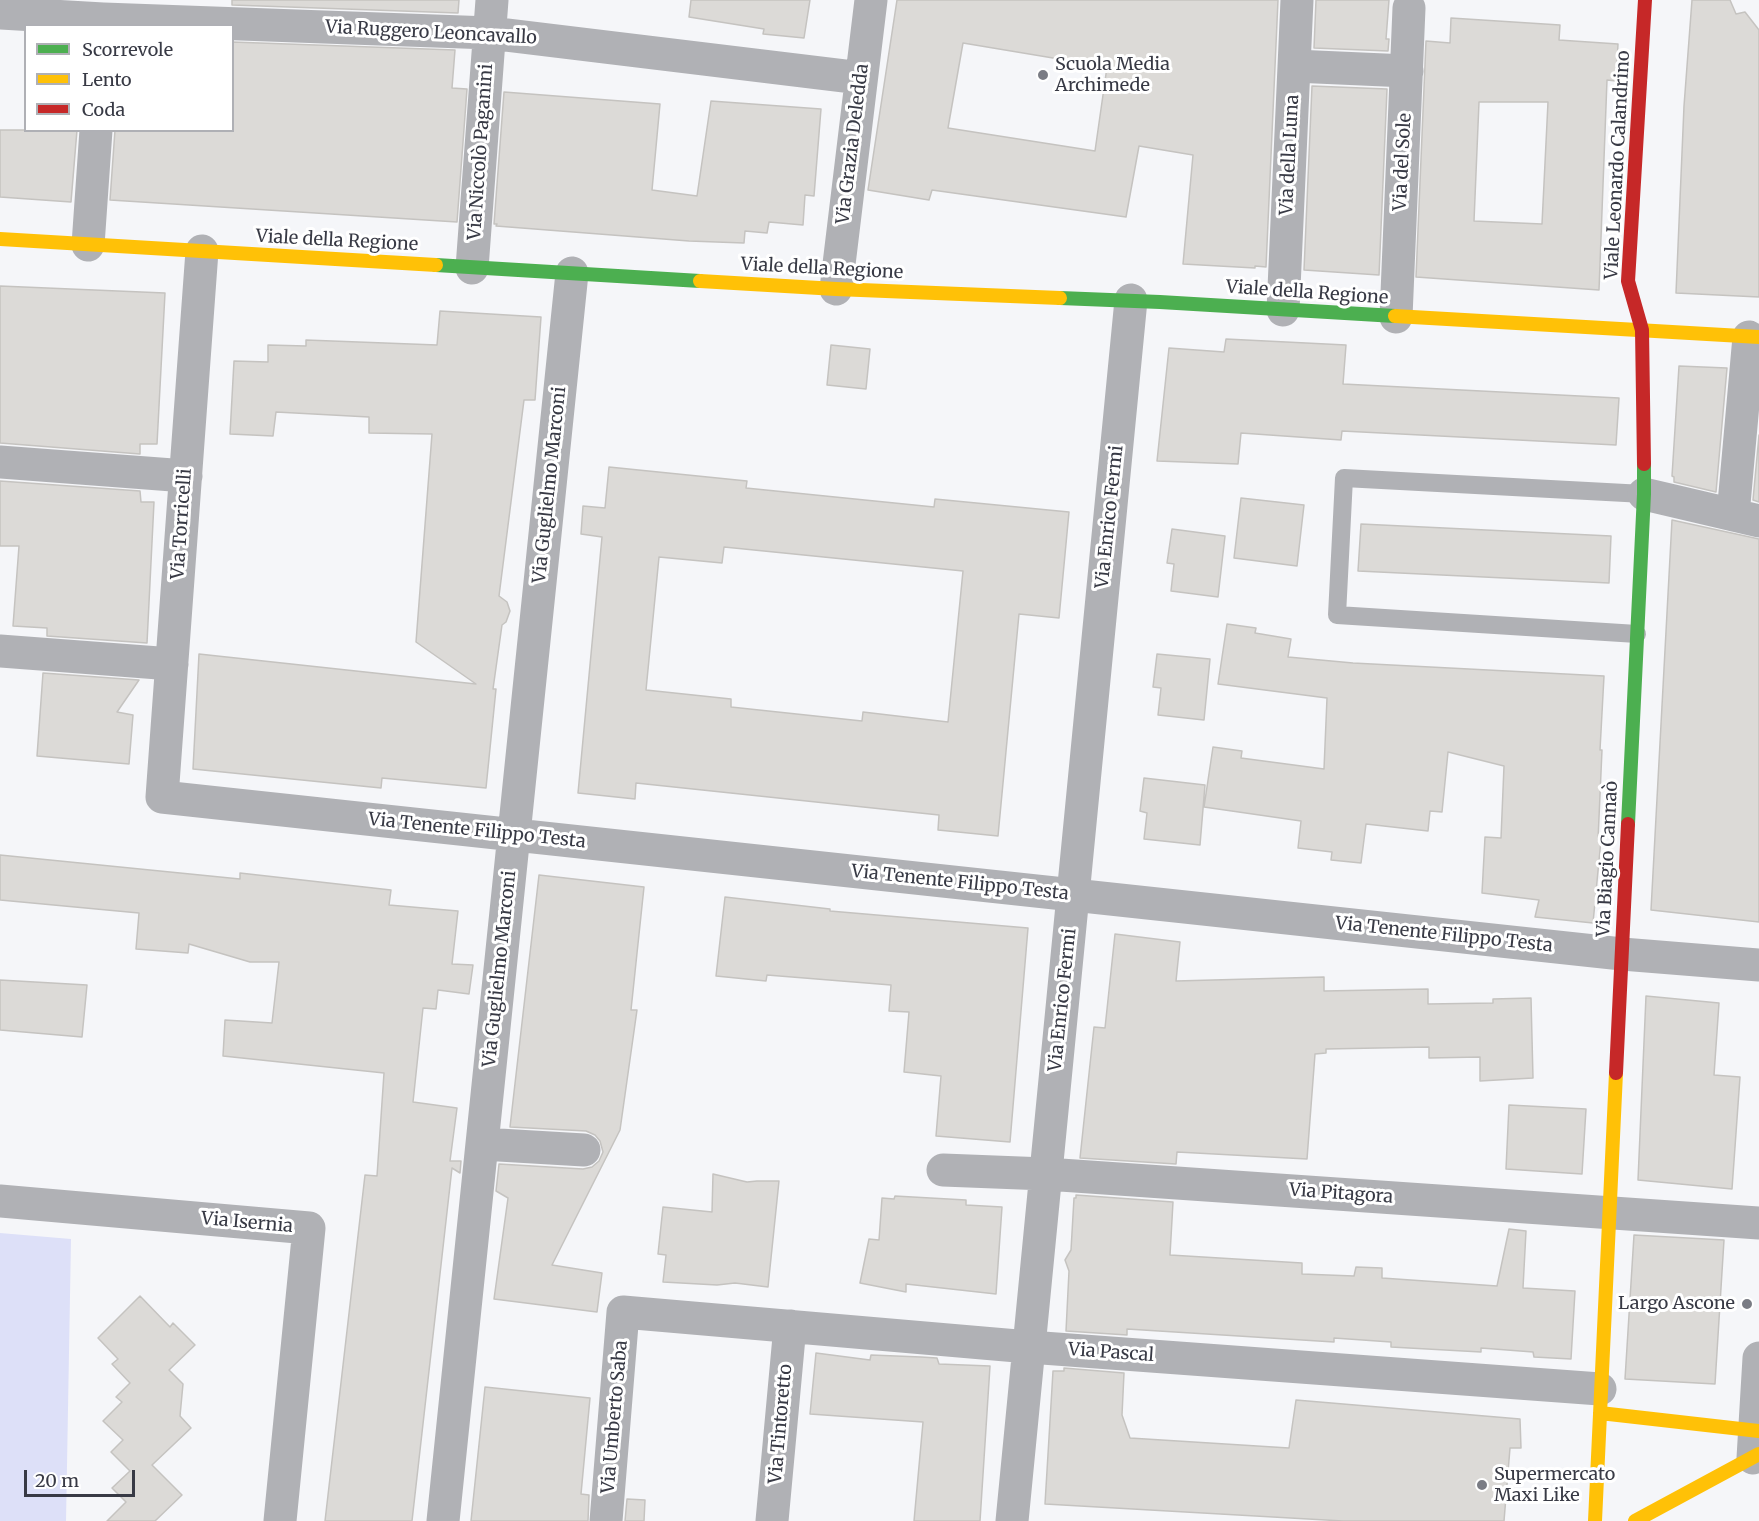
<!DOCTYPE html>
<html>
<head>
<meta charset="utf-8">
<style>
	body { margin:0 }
	#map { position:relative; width:1759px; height:1521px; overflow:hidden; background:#f5f6f9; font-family:Merriweather,serif }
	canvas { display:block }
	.legend { position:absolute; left:24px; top:24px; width:210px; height:108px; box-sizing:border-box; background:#fff; border:2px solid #afb0b5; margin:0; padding:8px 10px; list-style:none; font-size:18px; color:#383a45 }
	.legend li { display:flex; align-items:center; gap:12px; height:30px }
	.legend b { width:30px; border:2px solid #afb0b5 }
	.scale { position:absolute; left:24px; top:1470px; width:111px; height:27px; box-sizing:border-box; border:3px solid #383a45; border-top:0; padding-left:8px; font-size:18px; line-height:21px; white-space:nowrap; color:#383a45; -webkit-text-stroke:4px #fff; paint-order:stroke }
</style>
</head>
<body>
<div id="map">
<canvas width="1759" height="1521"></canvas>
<ul class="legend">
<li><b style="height:8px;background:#4caf50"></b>Scorrevole</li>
<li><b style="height:8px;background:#ffc107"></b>Lento</li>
<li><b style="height:8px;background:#c62828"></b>Coda</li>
</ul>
<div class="scale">20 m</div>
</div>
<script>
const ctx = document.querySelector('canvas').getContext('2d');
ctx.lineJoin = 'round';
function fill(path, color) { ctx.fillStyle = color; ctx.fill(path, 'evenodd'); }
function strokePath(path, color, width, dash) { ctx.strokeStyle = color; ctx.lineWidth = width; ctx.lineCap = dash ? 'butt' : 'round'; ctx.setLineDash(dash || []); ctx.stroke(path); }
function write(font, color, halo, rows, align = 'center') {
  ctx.font = font + ' Merriweather,serif'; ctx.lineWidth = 6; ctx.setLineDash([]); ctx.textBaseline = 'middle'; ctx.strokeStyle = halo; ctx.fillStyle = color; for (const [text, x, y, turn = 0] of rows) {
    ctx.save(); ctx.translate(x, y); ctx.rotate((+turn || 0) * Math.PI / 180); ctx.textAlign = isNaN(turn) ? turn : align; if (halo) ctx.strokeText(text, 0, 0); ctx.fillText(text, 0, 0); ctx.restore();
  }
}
fill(new Path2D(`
	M 0,1233 L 71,1239 L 66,1521 L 0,1521 Z`), '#dde0f8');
const building = new Path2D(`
	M 232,0 L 459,0 L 458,13 L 232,5 Z
	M 691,0 L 810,0 L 804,38 L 763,34 L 764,29 L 689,17 Z
	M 897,0 L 1278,0 L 1266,267 L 1255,266 L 1255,268 L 1183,264 L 1193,155 L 1139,146 L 1126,217 L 932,190 L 929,200 L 868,190 ZM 963,43 L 1107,67 L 1095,151 L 948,128 Z
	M 1316,0 L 1389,0 L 1386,39 L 1389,39 L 1388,51 L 1314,48 Z
	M 1692,0 L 1730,0 L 1736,14 L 1745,12 L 1759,30 L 1759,297 L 1676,293 L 1684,106 Z
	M 1451,18 L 1560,25 L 1559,40 L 1618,44 L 1616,81 L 1607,80 L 1599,290 L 1416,277 L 1426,41 L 1450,43 ZM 1479,102 L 1548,102 L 1542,224 L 1474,221 Z
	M 232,42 L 455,50 L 452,88 L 467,89 L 457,222 L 110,200 L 115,130 L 232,130 Z
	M 1312,86 L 1387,89 L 1379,275 L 1304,270 Z
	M 504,92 L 660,104 L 652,190 L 697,196 L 711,101 L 821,109 L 814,196 L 805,195 L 803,225 L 769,222 L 767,233 L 745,231 L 744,243 L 689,241 L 496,226 L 497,224 L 494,224 Z
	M 0,130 L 77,130 L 71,202 L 0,197 Z
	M 0,286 L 165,293 L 157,444 L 140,444 L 140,454 L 0,443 Z
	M 440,311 L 541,317 L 535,400 L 524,400 L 499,596 L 507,602 L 510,611 L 506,622 L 502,625 L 493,689 L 496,689 L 486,788 L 382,778 L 381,788 L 193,769 L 199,654 L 476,684 L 416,642 L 432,434 L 369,433 L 369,417 L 276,412 L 273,436 L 230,434 L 234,361 L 268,362 L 268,345 L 306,346 L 306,340 L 437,345 Z
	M 1226,339 L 1346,345 L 1343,384 L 1619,398 L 1616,445 L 1342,431 L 1341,440 L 1241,433 L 1238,464 L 1157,461 L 1169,348 L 1224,352 Z
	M 831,345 L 870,349 L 866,389 L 827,385 Z
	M 1679,366 L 1727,368 L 1716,492 L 1674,482 L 1674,477 L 1672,476 Z
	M 1759,435 L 1759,502 L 1753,500 Z
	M 609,467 L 747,481 L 746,488 L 934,507 L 935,499 L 1069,512 L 1059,618 L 1019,614 L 998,836 L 938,830 L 939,815 L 636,783 L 635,799 L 578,793 L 602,537 L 581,534 L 583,506 L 605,508 ZM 724,547 L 963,571 L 948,722 L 863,712 L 862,721 L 731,707 L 731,699 L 646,690 L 659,557 L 722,563 Z
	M 0,481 L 140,491 L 141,502 L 154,502 L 147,643 L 47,636 L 47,628 L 13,626 L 19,546 L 0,546 Z
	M 1241,498 L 1304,505 L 1297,566 L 1234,558 Z
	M 1672,520 L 1759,539 L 1759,922 L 1651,910 Z
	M 1361,524 L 1611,536 L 1609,583 L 1358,571 Z
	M 1172,529 L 1225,536 L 1218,597 L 1171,591 L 1174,564 L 1167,563 Z
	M 1227,624 L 1256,628 L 1255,633 L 1291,639 L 1288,657 L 1353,663 L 1604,676 L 1600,750 L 1602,750 L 1598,840 L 1601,840 L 1593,923 L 1535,917 L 1539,900 L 1482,893 L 1485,837 L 1501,838 L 1504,766 L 1448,752 L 1442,812 L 1430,811 L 1428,831 L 1366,824 L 1361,863 L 1331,860 L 1332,852 L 1298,848 L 1301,821 L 1204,807 L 1213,747 L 1242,751 L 1241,758 L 1324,769 L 1327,698 L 1218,684 Z
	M 1157,654 L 1210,659 L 1204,720 L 1158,715 L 1161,688 L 1153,687 Z
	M 43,673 L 139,680 L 117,712 L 133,715 L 129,764 L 37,756 Z
	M 1144,778 L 1205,785 L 1200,845 L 1144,839 L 1147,813 L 1140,811 Z
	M 0,855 L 240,879 L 240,873 L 391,890 L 389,905 L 458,911 L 452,964 L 473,965 L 469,994 L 438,990 L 436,1009 L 423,1008 L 413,1102 L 457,1108 L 450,1161 L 461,1161 L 460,1173 L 452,1168 L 412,1521 L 325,1521 L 365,1175 L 377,1176 L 384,1073 L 223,1056 L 225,1020 L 272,1023 L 279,962 L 250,962 L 189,944 L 188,953 L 136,949 L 139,913 L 0,900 Z
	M 539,875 L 644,887 L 631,1010 L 637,1010 L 620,1130 L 552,1265 L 602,1273 L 597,1312 L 494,1299 L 508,1198 L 496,1191 L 499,1164 L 583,1169 L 592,1167 L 599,1161 L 603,1152 L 600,1141 L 595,1135 L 586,1131 L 510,1127 Z
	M 725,897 L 830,909 L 830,911 L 1028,928 L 1010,1142 L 936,1136 L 941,1076 L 904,1072 L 909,1012 L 889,1011 L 891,985 L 767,975 L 766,981 L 716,976 Z
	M 1115,934 L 1180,942 L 1176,981 L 1324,977 L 1324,991 L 1428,989 L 1428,1004 L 1493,1003 L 1493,999 L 1531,998 L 1533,1078 L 1480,1081 L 1480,1057 L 1429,1058 L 1429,1047 L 1326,1049 L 1326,1053 L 1315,1054 L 1307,1159 L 1177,1152 L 1176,1164 L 1080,1158 L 1094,1027 L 1105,1028 Z
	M 0,980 L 87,985 L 82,1037 L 0,1030 Z
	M 1646,996 L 1719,1003 L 1714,1075 L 1740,1077 L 1732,1189 L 1638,1180 Z
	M 1509,1105 L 1586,1109 L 1582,1174 L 1506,1169 Z
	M 713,1174 L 747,1182 L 757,1181 L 779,1181 L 768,1287 L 735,1283 L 717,1285 L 663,1282 L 666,1255 L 658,1254 L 663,1207 L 712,1212 Z
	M 1076,1195 L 1173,1202 L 1170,1255 L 1302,1263 L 1302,1274 L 1354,1276 L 1356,1267 L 1382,1268 L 1382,1278 L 1497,1286 L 1509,1229 L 1526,1231 L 1523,1288 L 1575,1291 L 1571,1359 L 1534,1357 L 1533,1352 L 1481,1348 L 1481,1352 L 1391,1347 L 1391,1342 L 1334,1338 L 1334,1342 L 1127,1329 L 1127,1335 L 1066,1331 L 1069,1271 L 1065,1260 L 1071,1250 L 1074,1198 L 1076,1198 Z
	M 895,1196 L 966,1200 L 966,1205 L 1002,1207 L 996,1294 L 906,1284 L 906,1292 L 860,1283 L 869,1239 L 879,1240 L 882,1198 L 894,1199 Z
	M 1634,1235 L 1724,1240 L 1715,1384 L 1625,1379 Z
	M 140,1296 L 170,1327 L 173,1323 L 195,1345 L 169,1370 L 183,1384 L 180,1416 L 191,1428 L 152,1465 L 182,1495 L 155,1521 L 107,1521 L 126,1502 L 112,1488 L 130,1471 L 111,1452 L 123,1440 L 103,1421 L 122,1402 L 116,1397 L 130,1383 L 112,1364 L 118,1359 L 98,1338 Z
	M 816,1353 L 870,1360 L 871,1355 L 921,1357 L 937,1358 L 939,1364 L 990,1366 L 980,1521 L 914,1521 L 923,1422 L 810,1414 Z
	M 1064,1368 L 1124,1373 L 1122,1415 L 1130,1438 L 1289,1448 L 1296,1400 L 1520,1419 L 1521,1448 L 1510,1448 L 1504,1521 L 1343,1521 L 1045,1504 L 1053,1371 L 1064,1371 Z
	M 485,1387 L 590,1398 L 581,1494 L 589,1495 L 588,1521 L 471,1521 Z
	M 627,1499 L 645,1500 L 644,1521 L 625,1521 Z`);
fill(building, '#dcdad7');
strokePath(building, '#c5c3c0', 1.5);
strokePath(new Path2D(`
	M 1637,634 L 1337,615 L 1344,478 L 1644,494`), '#b0b1b5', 18);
strokePath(new Path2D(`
	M 0,13 L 103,19 L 490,33 L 861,78
	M 1294,66 L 1407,71
	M 88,245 L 96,130
	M 202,251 L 162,797 L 1622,954 L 1759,965
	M 472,268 L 492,0
	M 836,289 L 871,0
	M 1283,310 L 1297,0
	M 1396,317 L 1409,8
	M 0,462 L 186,476
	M 1644,494 L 1759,521
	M 1733,515 L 1749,337
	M 0,651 L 172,664
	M 482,1144 L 584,1150
	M 943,1170 L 1046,1174 L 1759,1223
	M 0,1201 L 309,1228 L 280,1521
	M 1753,1458 L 1759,1358
	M 443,1521 L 572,273
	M 606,1521 L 623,1312 L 1029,1347 L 1600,1389
	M 772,1521 L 790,1326
	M 1012,1521 L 1131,300`), '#b0b1b5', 33);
strokePath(new Path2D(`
	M 436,265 L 700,281
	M 1060,298 L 1160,302 L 1395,316
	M 1628,824 L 1644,494 L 1644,464`), '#4caf50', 14);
strokePath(new Path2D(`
	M 0,239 L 436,265
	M 700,281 L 836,289 L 1060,298
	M 1395,316 L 1759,337
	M 1600,1413 L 1759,1431
	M 1595,1521 L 1616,1073
	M 1635,1521 L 1759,1454`), '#ffc107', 14);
strokePath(new Path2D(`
	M 1644,464 L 1642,330 L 1628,281 L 1645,0
	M 1616,1073 L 1628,824`), '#c62828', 14);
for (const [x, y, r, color] of [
	[1043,75,6,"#7a7c84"],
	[1747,1304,6,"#7a7c84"],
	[1482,1485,6,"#7a7c84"]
]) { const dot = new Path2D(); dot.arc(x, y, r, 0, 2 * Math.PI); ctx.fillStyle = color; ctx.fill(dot); strokePath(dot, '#fff', 2); }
write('18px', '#383a45', '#fff', [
	["Via Ruggero Leoncavallo",431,33,3],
	["Via Grazia Deledda",853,144,-83],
	["Via Niccolò Paganini",481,152,-86],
	["Via della Luna",1290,155,-87],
	["Via del Sole",1403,162,-87],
	["Viale Leonardo Calandrino",1618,165,-87],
	["Viale della Regione",337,241,3],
	["Viale della Regione",822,269,3],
	["Viale della Regione",1307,293,4],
	["Via Guglielmo Marconi",550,485,-84],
	["Via Enrico Fermi",1110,517,-84],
	["Via Torricelli",182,524,-86],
	["Via Tenente Filippo Testa",477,831,6],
	["Via Biagio Cannaò",1608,859,-87],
	["Via Tenente Filippo Testa",960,883,6],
	["Via Tenente Filippo Testa",1444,935,6],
	["Via Guglielmo Marconi",500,969,-84],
	["Via Enrico Fermi",1063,1000,-84],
	["Via Pitagora",1341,1194,4],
	["Via Isernia",247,1223,5],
	["Via Pascal",1111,1353,4],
	["Via Umberto Saba",615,1417,-85],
	["Via Tintoretto",781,1424,-85]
]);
write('18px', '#383a45', '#fff', [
	["Scuola Media",1055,65],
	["Archimede",1055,86],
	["Largo Ascone",1735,1304,"right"],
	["Supermercato",1494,1475],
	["Maxi Like",1494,1496]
], 'left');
</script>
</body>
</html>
